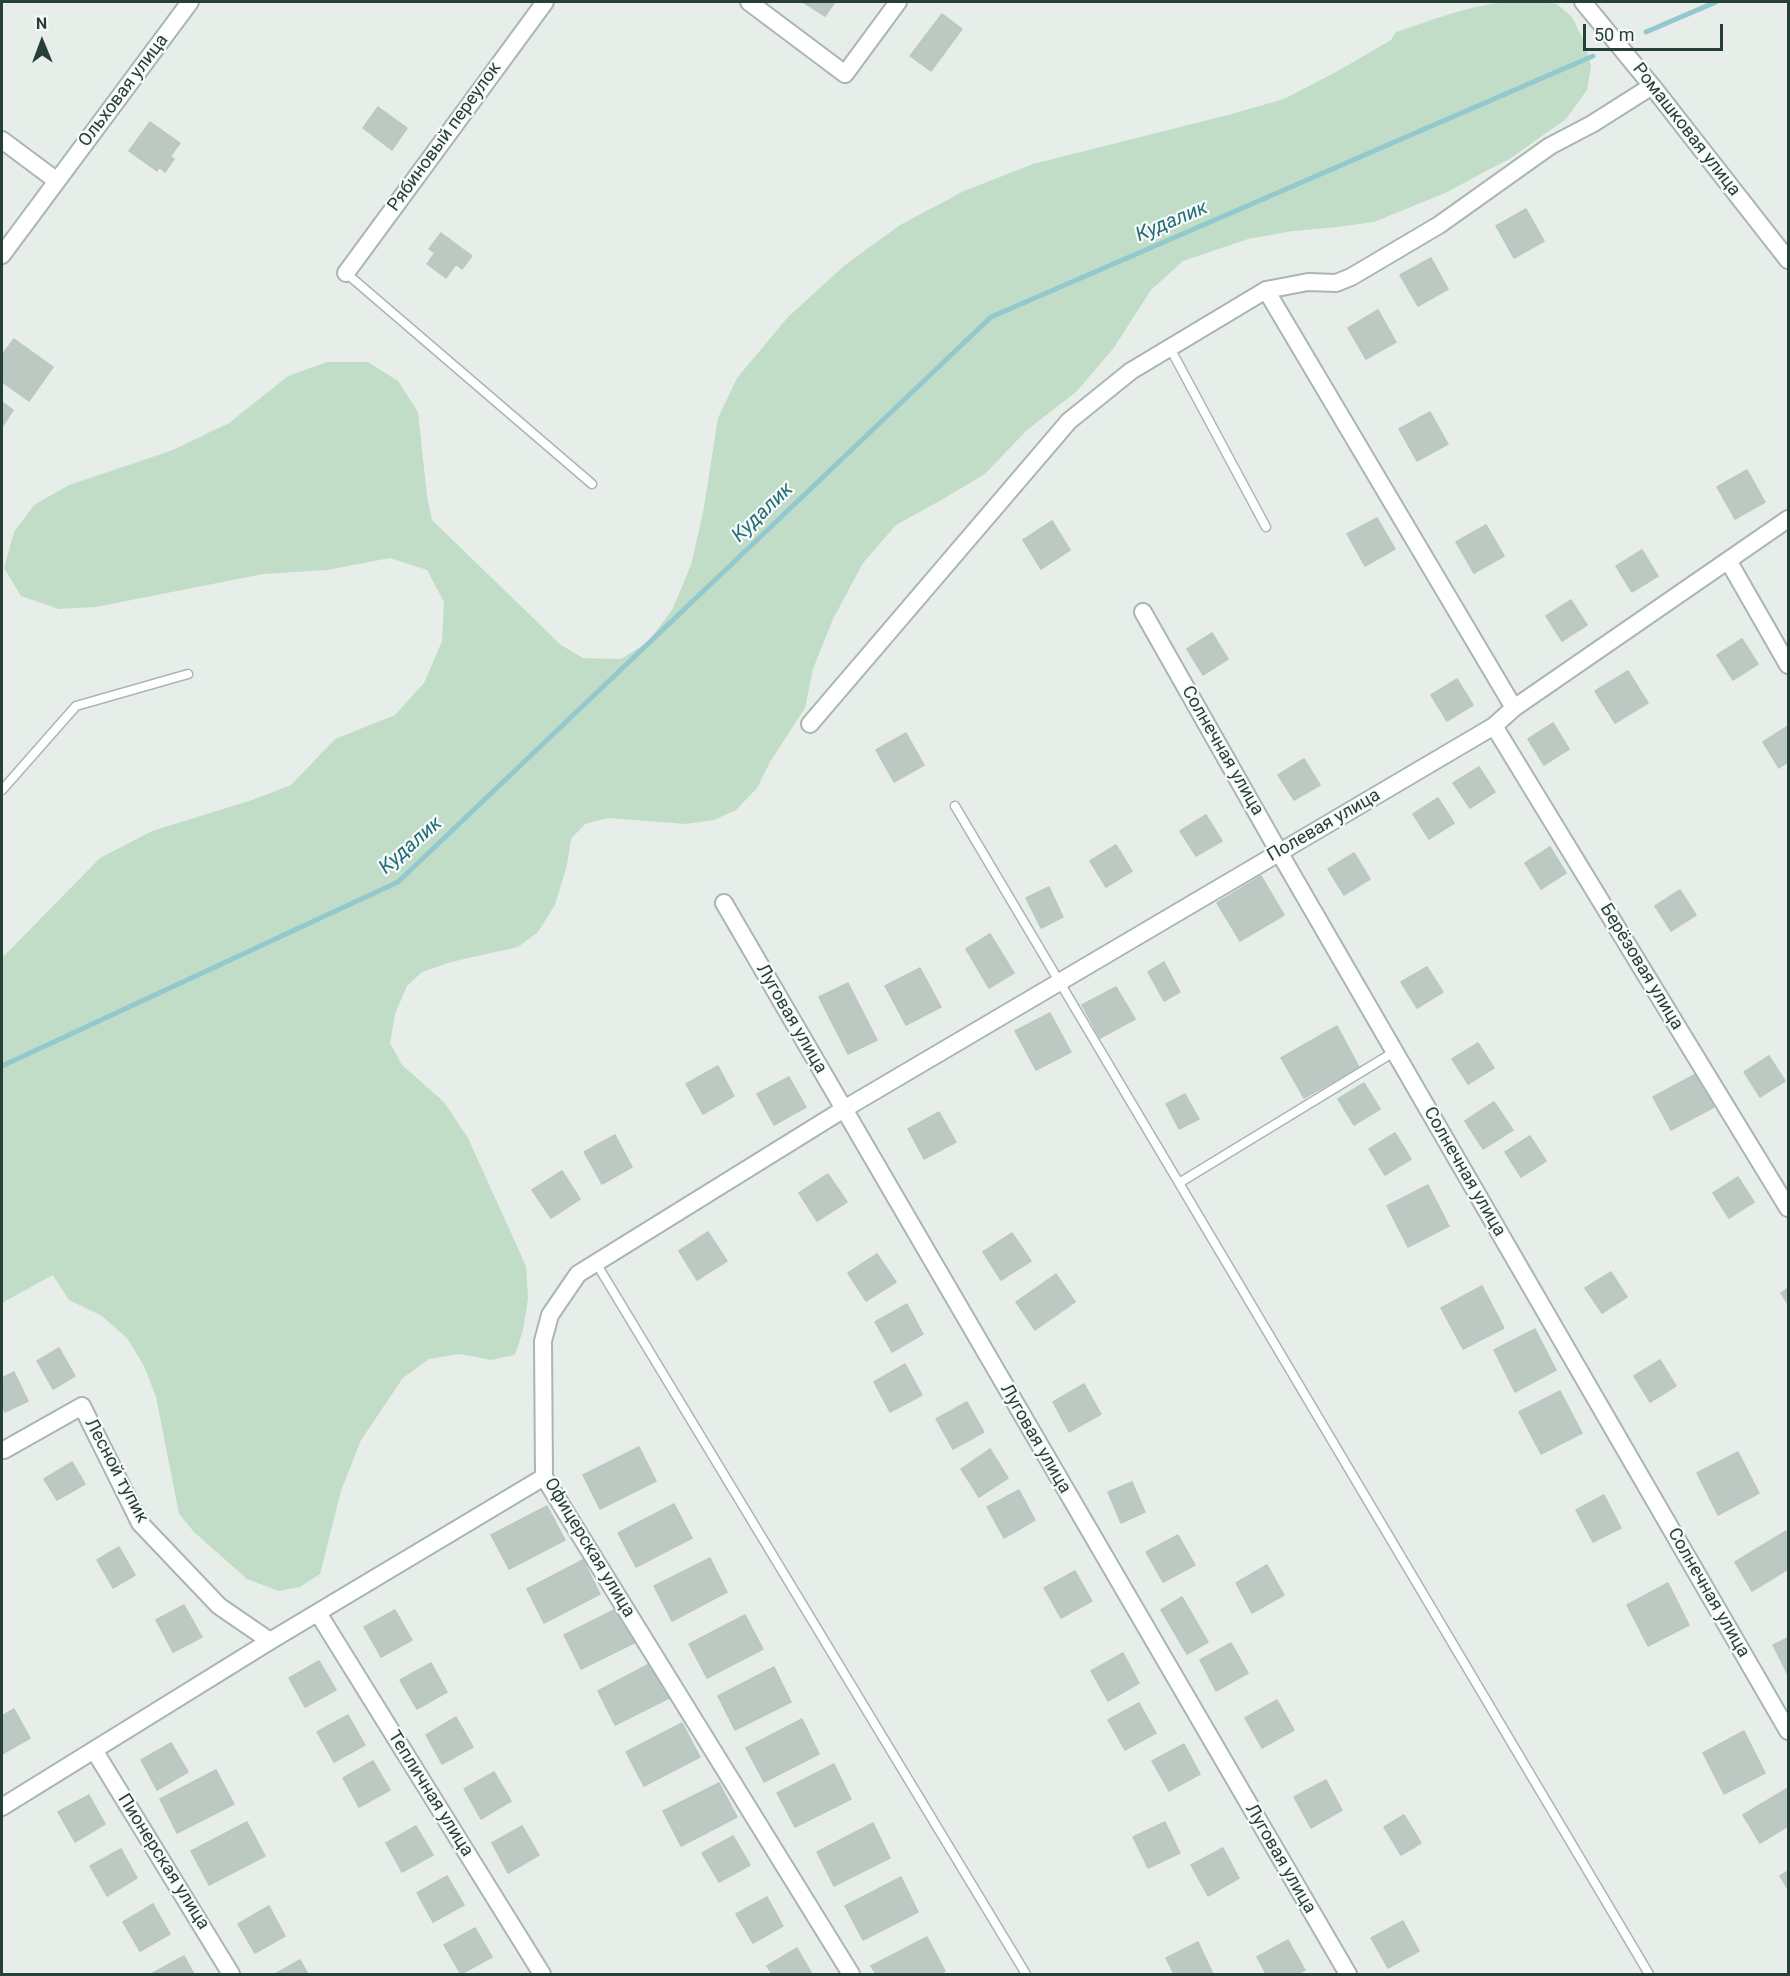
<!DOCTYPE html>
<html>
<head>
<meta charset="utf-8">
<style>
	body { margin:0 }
	#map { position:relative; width:1790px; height:1976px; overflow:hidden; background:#e7eeea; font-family:Roboto,sans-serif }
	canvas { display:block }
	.frame { position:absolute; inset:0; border:3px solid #263f37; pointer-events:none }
	.north { position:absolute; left:12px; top:12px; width:60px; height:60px; -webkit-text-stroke:4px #f7fbf9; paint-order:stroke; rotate:359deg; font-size:16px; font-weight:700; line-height:24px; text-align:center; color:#263f37 }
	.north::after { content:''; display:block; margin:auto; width:21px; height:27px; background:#263f37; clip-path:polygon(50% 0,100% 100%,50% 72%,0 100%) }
	.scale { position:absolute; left:1583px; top:24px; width:140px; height:27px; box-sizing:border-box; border:3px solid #263f37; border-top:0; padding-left:8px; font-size:18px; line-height:21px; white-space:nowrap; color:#263f37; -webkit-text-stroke:4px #f7fbf9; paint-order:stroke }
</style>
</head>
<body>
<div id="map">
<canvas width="1790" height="1976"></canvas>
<div class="frame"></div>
<div class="north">N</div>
<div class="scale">50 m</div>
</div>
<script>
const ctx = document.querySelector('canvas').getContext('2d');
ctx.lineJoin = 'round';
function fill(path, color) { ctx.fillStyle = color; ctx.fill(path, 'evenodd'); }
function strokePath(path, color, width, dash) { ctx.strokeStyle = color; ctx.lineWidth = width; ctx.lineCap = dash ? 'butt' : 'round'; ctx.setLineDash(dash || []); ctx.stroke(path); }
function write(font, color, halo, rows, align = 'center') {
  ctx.font = font + ' Roboto,sans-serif'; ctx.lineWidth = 4.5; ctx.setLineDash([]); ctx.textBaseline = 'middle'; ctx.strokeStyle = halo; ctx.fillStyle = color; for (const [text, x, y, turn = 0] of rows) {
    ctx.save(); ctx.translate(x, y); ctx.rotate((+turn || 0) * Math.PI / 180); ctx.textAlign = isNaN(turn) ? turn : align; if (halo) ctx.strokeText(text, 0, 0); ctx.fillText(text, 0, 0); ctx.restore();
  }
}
fill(new Path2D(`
	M 1507,2 L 1542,2 L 1557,4 L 1572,17 L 1583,39 L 1591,66 L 1587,90 L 1566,119 L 1511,158 L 1445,193 L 1374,222 L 1338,227 L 1293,231 L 1248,239 L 1183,261 L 1151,290 L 1113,349 L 1076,392 L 1027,430 L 985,474 L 943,499 L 896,525 L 863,563 L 833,619 L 813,669 L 805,708 L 770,762 L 757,788 L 736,810 L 714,820 L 685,824 L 608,818 L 585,824 L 571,839 L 567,865 L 555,905 L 538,932 L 518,947 L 451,962 L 422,972 L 407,986 L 395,1014 L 390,1043 L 402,1065 L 444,1102 L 468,1138 L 526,1266 L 528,1299 L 523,1330 L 515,1355 L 491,1360 L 460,1354 L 429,1359 L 403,1378 L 361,1440 L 341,1491 L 320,1574 L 300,1587 L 279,1591 L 247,1579 L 194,1532 L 179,1514 L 156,1397 L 144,1366 L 127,1338 L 102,1316 L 69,1300 L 53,1275 L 2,1303 L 2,958 L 100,858 L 152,831 L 249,801 L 291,785 L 335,739 L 395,715 L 424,683 L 442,641 L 444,602 L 427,570 L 390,558 L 327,570 L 263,574 L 96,607 L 59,609 L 21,596 L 4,568 L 14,532 L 34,505 L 69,485 L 173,450 L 229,423 L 288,376 L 327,362 L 368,362 L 398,381 L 418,412 L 427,496 L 432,520 L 561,645 L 583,658 L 621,659 L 648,642 L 672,610 L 691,565 L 703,513 L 718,418 L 737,378 L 788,317 L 845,265 L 900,225 L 964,191 L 1033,164 L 1228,115 L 1284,99 L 1336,72 L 1391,40 L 1396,32 C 1432,20 1469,5 1507,2 Z`), '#c1ddc8');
strokePath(new Path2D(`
	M 1646,32 L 1716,2
	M 2,1066 L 398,882 L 991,317 L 1593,56`), '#93c8ce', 5);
const building = new Path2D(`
	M 803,2 L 835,2 L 825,16 Z
	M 942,14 L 962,29 L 931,71 L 910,56 Z
	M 378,107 L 407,128 L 392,150 L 363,128 Z
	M 150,122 L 180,143 L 170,157 L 174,159 L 165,172 L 159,167 L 157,171 L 129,151 Z
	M 1526,209 L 1544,241 L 1514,258 L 1496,226 Z
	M 441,233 L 472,256 L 462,269 L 456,264 L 446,278 L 427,264 L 435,253 L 429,249 Z
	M 1431,258 L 1448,289 L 1418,306 L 1400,275 Z
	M 1378,310 L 1396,342 L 1366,359 L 1348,328 Z
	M 14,339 L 53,367 L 29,401 L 2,382 L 2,355 Z
	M 2,402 L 13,410 L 2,427 Z
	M 1430,412 L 1448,444 L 1417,461 L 1399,429 Z
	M 1747,470 L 1765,502 L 1735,519 L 1717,487 Z
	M 1377,518 L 1395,549 L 1365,566 L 1347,534 Z
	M 1052,521 L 1070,550 L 1041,569 L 1023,540 Z
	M 1486,525 L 1504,556 L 1474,573 L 1456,542 Z
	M 1642,550 L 1658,576 L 1632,592 L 1616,566 Z
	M 1571,600 L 1587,625 L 1562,641 L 1546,616 Z
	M 1212,633 L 1228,659 L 1203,675 L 1187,649 Z
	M 1742,639 L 1758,664 L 1733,680 L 1717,655 Z
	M 1628,671 L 1648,703 L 1615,723 L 1595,691 Z
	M 1457,679 L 1473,705 L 1447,721 L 1431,695 Z
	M 1553,723 L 1569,749 L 1544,765 L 1528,739 Z
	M 1788,726 L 1788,762 L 1779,768 L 1763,742 Z
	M 906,733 L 924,765 L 894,782 L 876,750 Z
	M 1304,759 L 1320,785 L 1294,800 L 1278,775 Z
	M 1479,767 L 1495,792 L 1470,808 L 1453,783 Z
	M 1438,798 L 1454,823 L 1429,839 L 1413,814 Z
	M 1206,815 L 1222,841 L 1196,856 L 1180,831 Z
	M 1116,845 L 1132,871 L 1106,887 L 1090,861 Z
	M 1550,847 L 1566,873 L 1541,889 L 1525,863 Z
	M 1354,853 L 1370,879 L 1344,895 L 1328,869 Z
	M 1261,876 L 1284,915 L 1240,941 L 1217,903 Z
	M 1049,887 L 1063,917 L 1041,928 L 1026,898 Z
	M 1680,890 L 1696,915 L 1671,931 L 1655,906 Z
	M 990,934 L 1014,973 L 989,988 L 966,949 Z
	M 1164,962 L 1180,992 L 1164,1001 L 1148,972 Z
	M 1427,967 L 1443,992 L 1417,1008 L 1401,982 Z
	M 920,968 L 941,1007 L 906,1025 L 885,986 Z
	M 848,983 L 877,1040 L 848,1054 L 819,997 Z
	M 1116,987 L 1135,1019 L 1100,1038 L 1082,1005 Z
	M 1050,1013 L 1071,1052 L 1036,1070 L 1015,1031 Z
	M 1337,1026 L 1359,1067 L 1304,1098 L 1281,1058 Z
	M 1478,1043 L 1494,1068 L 1468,1084 L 1452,1059 Z
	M 1769,1056 L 1785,1081 L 1760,1097 L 1744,1072 Z
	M 718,1066 L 734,1096 L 703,1114 L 686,1084 Z
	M 1696,1074 L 1714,1107 L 1671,1130 L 1653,1097 Z
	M 789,1077 L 806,1107 L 774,1125 L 757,1094 Z
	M 1364,1083 L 1380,1109 L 1354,1125 L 1338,1099 Z
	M 1185,1094 L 1199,1119 L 1179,1129 L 1166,1104 Z
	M 1494,1102 L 1513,1130 L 1483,1149 L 1465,1121 Z
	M 939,1112 L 956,1142 L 924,1159 L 908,1129 Z
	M 1395,1133 L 1411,1159 L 1385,1175 L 1369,1149 Z
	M 615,1135 L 632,1167 L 602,1184 L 584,1152 Z
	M 1530,1136 L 1546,1161 L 1521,1177 L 1505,1152 Z
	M 562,1171 L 580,1199 L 551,1218 L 532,1190 Z
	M 828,1174 L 847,1202 L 817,1221 L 799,1193 Z
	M 1738,1177 L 1754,1202 L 1729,1218 L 1713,1193 Z
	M 1428,1185 L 1449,1226 L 1408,1247 L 1387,1206 Z
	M 708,1232 L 727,1261 L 697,1280 L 679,1251 Z
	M 1012,1233 L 1031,1261 L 1001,1280 L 983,1252 Z
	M 877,1254 L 896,1282 L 866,1301 L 848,1273 Z
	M 1611,1272 L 1627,1297 L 1602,1313 L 1585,1288 Z
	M 1056,1274 L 1075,1302 L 1035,1330 L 1016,1302 Z
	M 1482,1286 L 1504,1328 L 1463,1349 L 1441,1308 Z
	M 1788,1288 L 1788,1304 L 1781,1293 Z
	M 907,1304 L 923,1334 L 892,1352 L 875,1322 Z
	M 1535,1329 L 1556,1370 L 1515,1392 L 1494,1350 Z
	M 59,1348 L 75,1376 L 53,1389 L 37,1361 Z
	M 1660,1360 L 1676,1386 L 1650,1402 L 1634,1376 Z
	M 905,1364 L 922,1395 L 890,1412 L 874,1382 Z
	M 14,1372 L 28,1401 L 5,1412 L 2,1405 L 2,1378 Z
	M 1084,1384 L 1101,1414 L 1069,1432 L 1053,1402 Z
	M 1560,1391 L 1582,1433 L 1541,1454 L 1519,1412 Z
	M 967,1402 L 984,1432 L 953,1449 L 936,1419 Z
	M 639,1447 L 656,1481 L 600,1509 L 583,1475 Z
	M 990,1449 L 1008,1478 L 979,1497 L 961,1469 Z
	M 1738,1452 L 1759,1493 L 1718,1515 L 1697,1473 Z
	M 72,1462 L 85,1484 L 57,1500 L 44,1479 Z
	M 1132,1482 L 1145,1512 L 1121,1523 L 1108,1492 Z
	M 1019,1490 L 1035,1520 L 1004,1538 L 987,1507 Z
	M 1604,1495 L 1621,1528 L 1593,1542 L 1576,1510 Z
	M 674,1504 L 692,1538 L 636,1567 L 618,1533 Z
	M 547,1506 L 565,1540 L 509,1569 L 491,1535 Z
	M 1786,1531 L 1788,1536 L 1788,1569 L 1752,1591 L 1735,1562 Z
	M 1178,1535 L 1195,1565 L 1163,1582 L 1146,1552 Z
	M 119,1547 L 135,1575 L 113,1588 L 97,1560 Z
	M 710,1558 L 727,1592 L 672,1621 L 654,1586 Z
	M 583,1560 L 600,1594 L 544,1623 L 527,1589 Z
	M 1267,1565 L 1284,1595 L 1252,1613 L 1236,1583 Z
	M 1075,1571 L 1092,1601 L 1061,1618 L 1044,1588 Z
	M 1668,1583 L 1689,1625 L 1648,1646 L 1627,1605 Z
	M 1182,1597 L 1208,1642 L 1187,1654 L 1161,1610 Z
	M 184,1605 L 202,1637 L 173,1652 L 156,1620 Z
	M 620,1607 L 638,1641 L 581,1669 L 564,1635 Z
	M 395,1610 L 412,1640 L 381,1657 L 364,1627 Z
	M 745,1615 L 763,1649 L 707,1678 L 689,1644 Z
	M 1788,1638 L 1788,1675 L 1773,1645 Z
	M 1231,1643 L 1248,1673 L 1216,1691 L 1200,1660 Z
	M 1123,1653 L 1139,1683 L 1108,1701 L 1091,1671 Z
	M 319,1661 L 336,1690 L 305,1707 L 289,1678 Z
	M 653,1662 L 671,1697 L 615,1725 L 598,1691 Z
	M 431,1663 L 447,1692 L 417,1709 L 400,1680 Z
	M 774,1667 L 791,1702 L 735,1730 L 718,1696 Z
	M 1277,1700 L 1294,1730 L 1262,1748 L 1245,1718 Z
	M 1139,1703 L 1156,1733 L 1125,1750 L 1108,1720 Z
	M 14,1709 L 30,1738 L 2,1754 L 2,1716 Z
	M 348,1715 L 365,1745 L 334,1762 L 317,1732 Z
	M 456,1717 L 473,1747 L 442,1764 L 426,1735 Z
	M 802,1719 L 819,1754 L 764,1782 L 746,1748 Z
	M 682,1723 L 700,1757 L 644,1786 L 626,1752 Z
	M 1744,1731 L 1765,1773 L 1724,1794 L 1703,1753 Z
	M 171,1743 L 188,1772 L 157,1790 L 141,1760 Z
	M 1184,1744 L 1200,1774 L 1169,1791 L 1152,1761 Z
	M 373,1761 L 390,1790 L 359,1807 L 343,1778 Z
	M 834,1764 L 851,1799 L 795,1827 L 777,1793 Z
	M 216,1770 L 234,1804 L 177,1833 L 160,1799 Z
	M 494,1772 L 511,1801 L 481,1819 L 464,1789 Z
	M 1326,1780 L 1342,1810 L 1311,1828 L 1294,1797 Z
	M 719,1783 L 737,1817 L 681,1846 L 663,1811 Z
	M 1788,1788 L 1788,1826 L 1760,1843 L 1743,1815 Z
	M 89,1795 L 105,1824 L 75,1842 L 58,1812 Z
	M 1404,1815 L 1421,1843 L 1401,1855 L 1384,1827 Z
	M 247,1822 L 265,1856 L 209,1885 L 191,1851 Z
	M 1165,1822 L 1180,1853 L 1148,1868 L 1133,1837 Z
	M 873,1823 L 890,1858 L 834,1886 L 817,1852 Z
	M 416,1826 L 433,1855 L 402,1872 L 386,1843 Z
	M 522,1826 L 539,1855 L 508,1873 L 492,1843 Z
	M 733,1836 L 750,1865 L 719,1882 L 702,1853 Z
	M 1223,1848 L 1239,1878 L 1208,1896 L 1191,1865 Z
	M 121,1849 L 137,1878 L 107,1896 L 90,1866 Z
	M 1788,1871 L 1788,1889 L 1780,1876 Z
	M 447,1876 L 464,1905 L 433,1922 L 417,1893 Z
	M 901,1877 L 918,1912 L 863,1940 L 845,1906 Z
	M 767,1897 L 783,1926 L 753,1943 L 736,1914 Z
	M 153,1904 L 170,1934 L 140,1951 L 123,1922 Z
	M 269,1906 L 285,1936 L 255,1953 L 238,1924 Z
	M 1403,1921 L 1419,1951 L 1388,1968 L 1371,1938 Z
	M 475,1928 L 492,1957 L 461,1974 L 444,1945 Z
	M 927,1937 L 945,1971 L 938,1974 L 876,1974 L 871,1966 Z
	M 1288,1940 L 1305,1970 L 1297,1974 L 1266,1974 L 1257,1957 Z
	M 1198,1942 L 1213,1974 L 1174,1974 L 1166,1958 Z
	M 797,1948 L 812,1974 L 772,1974 L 767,1966 Z
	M 184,1956 L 194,1974 L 154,1974 L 153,1973 Z
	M 300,1960 L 308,1974 L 275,1974 Z`);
fill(building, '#bcc9c3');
strokePath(building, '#b9c8c1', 1.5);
const lane = new Path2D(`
	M 346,273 L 592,484
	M 1170,348 L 1266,527
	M 2,790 L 76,706 L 188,674
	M 955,806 L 1649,1974
	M 1179,1183 L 1394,1052
	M 596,1263 L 1026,1974`);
const street = new Path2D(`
	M 749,2 L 845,74 L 898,2
	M 1583,2 L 1652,86 L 1788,260
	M 2,140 L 57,181
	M 2,255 L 190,2
	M 346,273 L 545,2
	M 1266,290 L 1514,708
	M 1729,562 L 1788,665
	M 1143,612 L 1279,852 L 1788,1731
	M 810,724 L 1069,421 L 1131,371 L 1266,290 L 1308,282 L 1336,283 L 1351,277 L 1439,225 L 1550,146 L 1592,124 L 1652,86
	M 1494,726 L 1788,1208
	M 724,903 L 1348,1974
	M 4,1450 L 82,1406 L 140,1523 L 219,1606 L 270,1641
	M 318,1613 L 542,1974
	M 94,1750 L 231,1974
	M 2,1807 L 270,1641 L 544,1477
	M 851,1974 L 544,1477 L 543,1341 L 550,1315 L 578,1274 L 844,1109 L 1494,726 L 1514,708 L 1788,519`);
strokePath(lane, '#a9b6b1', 11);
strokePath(street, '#a9b6b1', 20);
strokePath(lane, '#fff', 8);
strokePath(street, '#fff', 16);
write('18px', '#263f37', '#f7fbf9', [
	["Ольховая улица",124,91,-53],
	["Ромашковая улица",1686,130,52],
	["Рябиновый переулок",445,137,-54],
	["Солнечная улица",1222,751,60],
	["Полевая улица",1324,826,-30],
	["Берёзовая улица",1641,967,59],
	["Луговая улица",791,1019,60],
	["Солнечная улица",1464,1172,60],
	["Луговая улица",1035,1439,60],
	["Лесной тупик",116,1471,62],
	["Офицерская улица",589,1548,59],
	["Солнечная улица",1708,1593,60],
	["Тепличная улица",430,1794,58],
	["Луговая улица",1280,1859,60],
	["Пионерская улица",163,1862,58]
]);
write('italic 20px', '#246e78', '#f7fbf9', [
	["Кудалик",1172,222,-23],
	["Кудалик",763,513,-44],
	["Кудалик",411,846,-41]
]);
</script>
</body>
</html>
